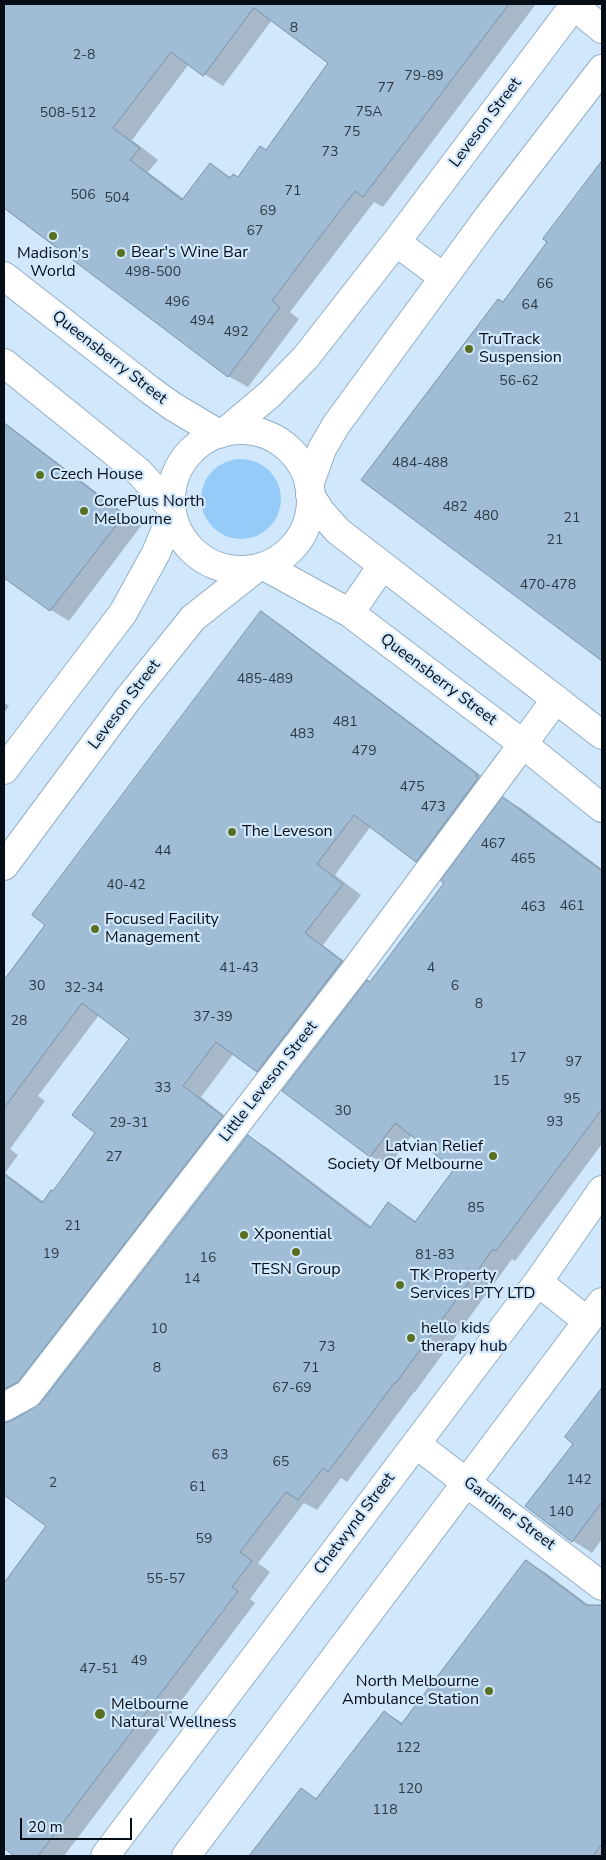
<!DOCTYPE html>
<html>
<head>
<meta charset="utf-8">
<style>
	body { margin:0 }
	#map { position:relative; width:606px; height:1860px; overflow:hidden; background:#d1e8fc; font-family:"Nunito Sans",sans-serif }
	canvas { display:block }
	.frame { position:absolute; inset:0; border:5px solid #050e16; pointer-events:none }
	.scale { position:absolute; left:20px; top:1818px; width:112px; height:22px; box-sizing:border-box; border:2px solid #050e16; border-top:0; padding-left:6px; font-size:15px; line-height:18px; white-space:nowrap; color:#050e16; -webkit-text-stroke:4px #d1e8fc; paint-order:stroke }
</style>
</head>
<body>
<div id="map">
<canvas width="606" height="1860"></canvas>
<div class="frame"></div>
<div class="scale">20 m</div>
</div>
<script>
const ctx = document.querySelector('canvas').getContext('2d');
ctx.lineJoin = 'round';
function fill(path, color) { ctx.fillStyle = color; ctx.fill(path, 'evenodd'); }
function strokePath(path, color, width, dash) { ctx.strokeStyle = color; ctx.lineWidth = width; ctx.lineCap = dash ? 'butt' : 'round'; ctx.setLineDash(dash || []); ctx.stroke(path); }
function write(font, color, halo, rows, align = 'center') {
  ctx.font = font + ' "Nunito Sans",sans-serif'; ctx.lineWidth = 4.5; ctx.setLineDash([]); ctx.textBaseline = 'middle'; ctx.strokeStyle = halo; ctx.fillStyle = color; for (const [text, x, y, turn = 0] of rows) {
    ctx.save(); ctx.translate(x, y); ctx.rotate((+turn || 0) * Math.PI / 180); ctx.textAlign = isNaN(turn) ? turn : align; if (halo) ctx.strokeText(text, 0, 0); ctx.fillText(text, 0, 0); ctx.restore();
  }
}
fill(new Path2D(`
	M201 499a40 40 0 1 1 80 0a40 40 0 1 1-80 0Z`), '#96cbf9');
fill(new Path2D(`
	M 4,4 L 299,4 L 303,7 L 306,4 L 536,4 L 383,207 L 374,202 L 329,261 L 290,312 L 299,319 L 248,387 L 228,376 L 4,207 ZM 272,20 L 330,63 L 266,151 L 238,178 L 232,178 L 210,165 L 184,199 L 148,172 L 158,160 L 132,140 L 189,64 L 223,86 Z
	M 602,163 L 602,355 L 593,367 L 602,374 L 602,659 L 363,480 L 504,303 L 549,242 L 545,239 Z
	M 4,422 L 141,526 L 69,621 L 51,610 L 4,576 Z
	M 261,613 L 280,624 L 495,786 L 435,871 L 417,861 L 371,826 L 335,875 L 361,895 L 323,945 L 360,973 L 276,1082 L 257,1071 L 234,1053 L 201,1097 L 240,1128 L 7,1418 L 8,1423 L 41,1404 L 248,1137 L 266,1147 L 372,1227 L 389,1204 L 417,1222 L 456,1168 L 412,1135 L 389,1166 L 370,1156 L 370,983 L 446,883 L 504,798 L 522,809 L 602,869 L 602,1144 L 515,1261 L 512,1259 L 415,1392 L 414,1392 L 347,1482 L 341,1478 L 317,1510 L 304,1503 L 258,1563 L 270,1572 L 250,1599 L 255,1603 L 64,1856 L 17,1856 L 4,1847 L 4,1585 L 47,1526 L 4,1494 L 4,983 L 47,925 ZM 99,1015 L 130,1038 L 96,1133 L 54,1192 L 44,1202 L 5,1173 L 18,1155 L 10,1149 L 45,1101 L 38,1096 Z
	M 4,702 L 9,706 L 4,713 Z
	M 602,1390 L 602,1539 L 592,1553 L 573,1541 L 527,1506 L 575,1443 L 566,1437 Z
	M 526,1561 L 546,1573 L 590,1606 L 602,1606 L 602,1856 L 251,1856 L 301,1790 L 317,1799 L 384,1712 L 403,1723 Z`), '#0003');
const building = new Path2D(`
	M 4,4 L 509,4 L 363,197 L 355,191 L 310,250 L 272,301 L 280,307 L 228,377 L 4,208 ZM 254,8 L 328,63 L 266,150 L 260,146 L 238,177 L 233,174 L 230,178 L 210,163 L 182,200 L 130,160 L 140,148 L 113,128 L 171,52 L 203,76 Z
	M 602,161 L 602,661 L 361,480 L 498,299 L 503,302 L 547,242 L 543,239 Z
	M 4,423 L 124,515 L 50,611 L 4,578 Z
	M 261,611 L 477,774 L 476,776 L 478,778 L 416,862 L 354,815 L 317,864 L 343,884 L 305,933 L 342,961 L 257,1072 L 216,1042 L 183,1086 L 223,1116 L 18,1382 L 4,1389 L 4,1174 L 42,1203 L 51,1190 L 53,1191 L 95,1133 L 72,1115 L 129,1039 L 82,1003 L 4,1108 L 4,980 L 45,925 L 32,915 Z
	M 503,797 L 602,871 L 602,1109 L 496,1251 L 493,1249 L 396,1383 L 395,1382 L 328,1472 L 323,1468 L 298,1500 L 286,1492 L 240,1552 L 252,1561 L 232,1587 L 238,1591 L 38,1856 L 14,1856 L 4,1848 L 4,1583 L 46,1526 L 4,1495 L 4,1423 L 11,1421 L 40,1404 L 248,1135 L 370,1228 L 388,1202 L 415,1222 L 454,1169 L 395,1123 L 370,1157 L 282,1091 L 367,980 L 370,982 L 444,883 L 441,881 Z
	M 602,1388 L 602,1502 L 572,1542 L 525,1506 L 573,1444 L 565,1437 Z
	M 526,1560 L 586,1605 L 602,1605 L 602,1844 L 593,1856 L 249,1856 L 301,1788 L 316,1799 L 384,1711 L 401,1724 Z`);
fill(building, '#a1bdd5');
strokePath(building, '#7791a9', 1);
const minor = new Path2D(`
	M 572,4 L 602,29
	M 396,242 L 443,277
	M 225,432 L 270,394 L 306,357 L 396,242 L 575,4
	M 309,485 L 322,449 L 336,425 L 488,217 L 602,69
	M 4,770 L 123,613 L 156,553 L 172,515
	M 4,866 L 128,699 L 193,618 L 255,569
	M 4,1407 L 28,1394 L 353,973 L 523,744
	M 416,1444 L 602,1586`);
const tertiary = new Path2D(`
	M 4,276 L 150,390 L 172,406 L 219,434
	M 4,363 L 139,472 L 171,507
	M171 500a70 70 0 1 1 140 0a70 70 0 1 1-140 0Z
	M 310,495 L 321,512 L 338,531 L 602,735
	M 264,566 L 350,613 L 523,744 L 602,808
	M 350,613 L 382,566
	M 523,744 L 556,699
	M 538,1282 L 587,1321
	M 105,1856 L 538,1282 L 602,1190
	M 186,1856 L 602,1302`);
strokePath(minor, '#92aec6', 30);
strokePath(tertiary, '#92aec6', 30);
strokePath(minor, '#fff', 28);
strokePath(tertiary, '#fff', 28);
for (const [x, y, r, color] of [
	[53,236,5,"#587020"],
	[121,253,5,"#587020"],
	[469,349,5,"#587020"],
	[40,475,5,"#587020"],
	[84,511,5,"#587020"],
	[232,832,5,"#587020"],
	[95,929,5,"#587020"],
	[493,1156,5,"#587020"],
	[244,1235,5,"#587020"],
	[296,1252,5,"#587020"],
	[400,1285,5,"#587020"],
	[411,1338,5,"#587020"],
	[489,1691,5,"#587020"],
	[100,1714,6,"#587020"]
]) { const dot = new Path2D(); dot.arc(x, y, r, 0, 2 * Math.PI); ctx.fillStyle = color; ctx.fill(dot); strokePath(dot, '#d1e8fc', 2); }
write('14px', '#2c3a46', null, [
	["8",294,29],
	["2-8",84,56],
	["79-89",424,77],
	["77",386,89],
	["75A",369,113],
	["508-512",68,114],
	["75",352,133],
	["73",330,153],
	["71",293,192],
	["506",83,196],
	["504",117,199],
	["69",268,212],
	["67",255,232],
	["498-500",153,273],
	["66",545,285],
	["496",177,303],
	["64",530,306],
	["494",202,322],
	["492",236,333],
	["56-62",519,382],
	["484-488",420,464],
	["482",455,508],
	["480",486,517],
	["21",572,519],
	["21",555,541],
	["470-478",548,586],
	["485-489",265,680],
	["481",345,723],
	["483",302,735],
	["479",364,752],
	["475",412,788],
	["473",433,808],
	["467",493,845],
	["44",163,852],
	["465",523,860],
	["40-42",126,886],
	["461",572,907],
	["463",533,908],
	["41-43",239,969],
	["4",431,969],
	["30",37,987],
	["6",455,987],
	["32-34",84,989],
	["8",479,1005],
	["37-39",213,1018],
	["28",19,1022],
	["17",518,1059],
	["97",574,1063],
	["15",501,1082],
	["33",163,1089],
	["95",572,1100],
	["30",343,1112],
	["93",555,1123],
	["29-31",129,1124],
	["27",114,1158],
	["85",476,1209],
	["21",73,1227],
	["19",51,1255],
	["81-83",435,1256],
	["16",208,1259],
	["14",192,1280],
	["10",159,1330],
	["73",327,1348],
	["8",157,1369],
	["71",311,1369],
	["67-69",292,1389],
	["63",220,1456],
	["65",281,1463],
	["142",579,1481],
	["2",53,1484],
	["61",198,1488],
	["140",561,1513],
	["59",204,1540],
	["55-57",166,1580],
	["49",139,1662],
	["47-51",99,1670],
	["122",408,1749],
	["120",410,1790],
	["118",385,1811]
]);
write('16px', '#050e16', '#d1e8fc', [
	["Leveson Street",486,123,-53],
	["Queensberry Street",109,358,38],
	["Queensberry Street",438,680,37],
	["Leveson Street",125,705,-53],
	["Little Leveson Street",269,1082,-52],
	["Gardiner Street",509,1514,37],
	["Chetwynd Street",355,1524,-53]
]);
write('16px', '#050e16', '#d1e8fc', [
	["Bear's Wine Bar",131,253],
	["Madison's",53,254,"center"],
	["World",53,272,"center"],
	["TruTrack",479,340],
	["Suspension",479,358],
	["Czech House",50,475],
	["CorePlus North",94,502],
	["Melbourne",94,520],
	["The Leveson",242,832],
	["Focused Facility",105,920],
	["Management",105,938],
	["Latvian Relief",483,1147,"right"],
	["Society Of Melbourne",483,1165,"right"],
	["Xponential",254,1235],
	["TESN Group",296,1270,"center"],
	["TK Property",410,1276],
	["Services PTY LTD",410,1294],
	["hello kids",421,1329],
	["therapy hub",421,1347],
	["North Melbourne",479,1682,"right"],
	["Ambulance Station",479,1700,"right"],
	["Melbourne",111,1705],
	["Natural Wellness",111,1723]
], 'left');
</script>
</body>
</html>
